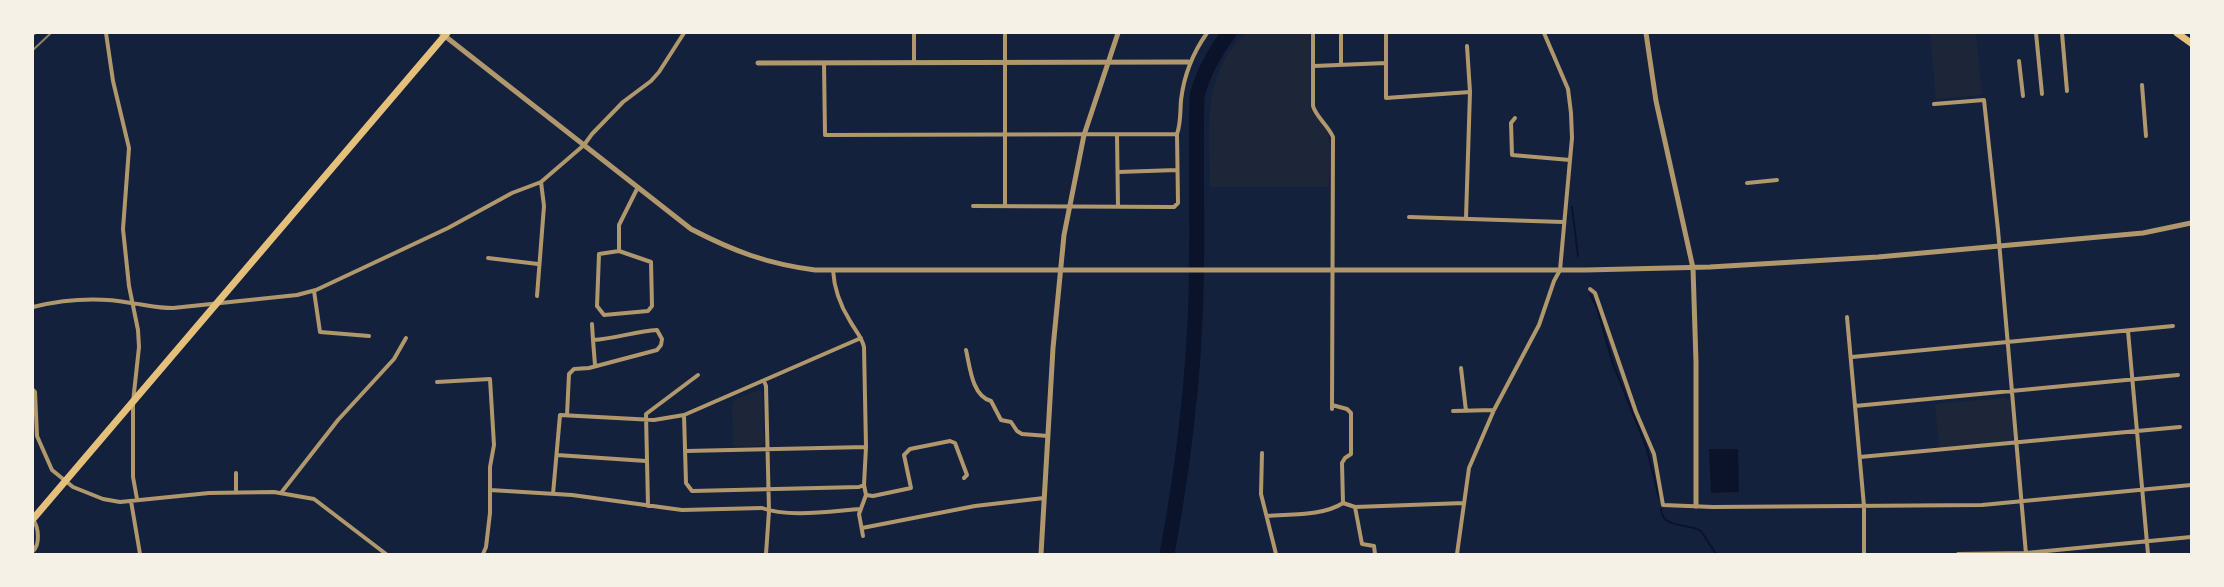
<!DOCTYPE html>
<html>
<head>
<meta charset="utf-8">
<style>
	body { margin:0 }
	#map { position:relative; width:2224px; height:587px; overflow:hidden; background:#14213d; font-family:Inter,sans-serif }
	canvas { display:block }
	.frame { position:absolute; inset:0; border:34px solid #f6f1e7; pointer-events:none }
</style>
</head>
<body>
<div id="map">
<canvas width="2224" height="587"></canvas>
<div class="frame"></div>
</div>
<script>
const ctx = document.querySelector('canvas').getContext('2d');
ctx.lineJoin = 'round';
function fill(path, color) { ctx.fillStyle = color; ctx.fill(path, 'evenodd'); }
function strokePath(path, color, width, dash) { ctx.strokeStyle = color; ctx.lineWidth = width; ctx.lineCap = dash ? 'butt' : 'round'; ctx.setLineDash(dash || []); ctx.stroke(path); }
fill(new Path2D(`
	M 1247,33 L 1310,33 L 1310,106 C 1312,116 1321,121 1326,129 C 1333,142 1329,173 1329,187 L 1209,187 C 1211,176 1209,166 1209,154 C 1208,111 1210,62 1247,33 Z
	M 1930,33 L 1976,33 L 1982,95 L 1936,99 Z
	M 759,390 L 762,391 L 764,443 L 760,446 L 735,446 L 733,445 L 732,406 L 734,400 Z
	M 2004,398 L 2010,400 L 2013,438 L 2011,441 L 1939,448 L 1935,404 Z`), '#1d2539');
fill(new Path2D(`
	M 1709,449 L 1738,449 L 1739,492 L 1711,493 Z`), '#0b132b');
strokePath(new Path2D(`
	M 1572,207 L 1578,256
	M 1590,294 L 1597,308 L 1613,364 L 1647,449 L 1659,498
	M 1661,509 C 1662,529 1689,523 1701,531 L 1716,554`), '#0b132b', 2);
strokePath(new Path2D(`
	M 1167,554 C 1183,468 1194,379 1196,292 C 1198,226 1195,161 1197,96 C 1203,72 1214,53 1229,33`), '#0b132b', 15);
strokePath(new Path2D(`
	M 106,33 L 113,81 L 129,148 L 123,229 L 129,286 L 138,330 L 139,347 L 133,402 L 133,477 L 137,499
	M 914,33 L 914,63
	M 1005,33 L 1005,205
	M 1313,33 L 1313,106 C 1316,117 1328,125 1333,137 L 1332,409
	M 1341,33 L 1341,64
	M 1386,33 L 1386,98 L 1470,92
	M 2036,33 L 2042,94
	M 2062,33 L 2067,91
	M 2019,61 L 2023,96
	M 824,63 L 825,135 L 1177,134
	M 1314,66 L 1386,63
	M 2142,85 L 2146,136
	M 1934,104 L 1984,100 L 1998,230 L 2026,554
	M 1515,118 L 1511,123 L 1512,155 L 1570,160
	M 1117,135 L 1118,207
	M 1118,172 L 1177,170
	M 1747,183 L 1777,180
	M 973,206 L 1174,207 L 1178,203 L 1177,134 C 1181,123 1180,112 1181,100 C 1184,75 1192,54 1207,33
	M 1409,217 L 1563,222
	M 1466,218 L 1470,92 L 1467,46
	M 619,251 L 599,254 L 597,306 L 604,315 L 648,311 L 652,306 L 651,262 L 619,251 L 619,225 L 638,187
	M 488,258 L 538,264
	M 833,270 C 834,288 840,305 850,321 C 855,330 862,337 864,347 L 866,447 L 864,485 L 866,495 L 859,514 L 863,536
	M 1590,289 L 1595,293 L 1636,412 L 1654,454 L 1663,505 L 1713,507 L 1982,505 L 2191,485
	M 314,291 L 320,332 L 369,336
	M 537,296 L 544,206 L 541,182
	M 33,307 C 66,299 98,297 131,303 C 147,305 157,308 173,308 L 297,295 L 316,290 L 448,228 L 512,193 L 541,182 L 584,145 L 592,134 L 623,102 L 651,81 L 659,72 L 684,33
	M 1847,317 L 1864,506 L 1864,554
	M 592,324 L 593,340
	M 2128,331 L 2148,554
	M 966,350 C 970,367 972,396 991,401 L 1001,420 L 1011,422 L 1017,431 L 1022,434 L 1048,436
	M 1852,357 L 2173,326
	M 1461,368 L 1466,411
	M 764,381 L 766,386 L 769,511 L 766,554
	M 437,382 L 490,379 L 494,445 L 490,467 L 490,513 L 486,547 L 483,554
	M 33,390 L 35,392 L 37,436 L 52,470 L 73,487 L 103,499 L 120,502 L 209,493 L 274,492 L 314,499 L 386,554
	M 1332,405 L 1347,409 L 1351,413 L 1351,454 L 1345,458 L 1342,463 L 1343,503
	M 1855,406 L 2178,375
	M 1453,411 L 1494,410
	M 567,415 L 569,374 L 574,369 L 589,368 L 657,350 L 661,345 L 662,339 L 657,330 C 636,331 615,339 593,340 L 595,365
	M 684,415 L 686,483 L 692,491 L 859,487 L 864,485
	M 686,451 L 866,447
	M 1262,453 L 1261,494 L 1276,554
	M 557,455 L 646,461
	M 1860,457 L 2180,427
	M 236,473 L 236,493
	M 490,490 L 572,495 L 682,510 L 762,508 C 788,518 832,511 860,509
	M 281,493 L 338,420 L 394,359 L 406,338
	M 553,494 L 560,415 L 654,420 L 684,415 L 861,338
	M 866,495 L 873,496 L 911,488 L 904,455 L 910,449 L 950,441 L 955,443 L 967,475 L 964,478
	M 131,501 L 140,554
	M 648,506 L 646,414 L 698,375
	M 1355,507 L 1362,544 L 1374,546 L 1375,554
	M 1267,516 C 1291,514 1323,516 1343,503 L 1355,507 L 1464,503
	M 862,528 L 975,506 L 1044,498
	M 33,551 C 40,545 39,527 33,520
	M 1457,554 L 1469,468 L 1494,410 L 1539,325 L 1554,281 L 1560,270 L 1572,138 L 1571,113 L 1568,89 L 1544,33
	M 1958,554 L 2026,553 L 2191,537`), '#b1986c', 4);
strokePath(new Path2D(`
	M 441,33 L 691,229 C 733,251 768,264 815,270 L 1586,270 L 1710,267 L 1878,257 L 2143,233 L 2191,223
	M 1646,33 L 1656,101 L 1693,268 L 1696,362 L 1696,506
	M 758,63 L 1188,62
	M 1041,554 L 1053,348 L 1064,235 L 1084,135 L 1118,33`), '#b1986c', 5);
strokePath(new Path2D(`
	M 2177,33 L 2191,43
	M 33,519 L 447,33`), '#e5c07b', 7);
strokePath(new Path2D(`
	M 33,35 L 36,33
	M 33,50 L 51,33`), '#918062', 2);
</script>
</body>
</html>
